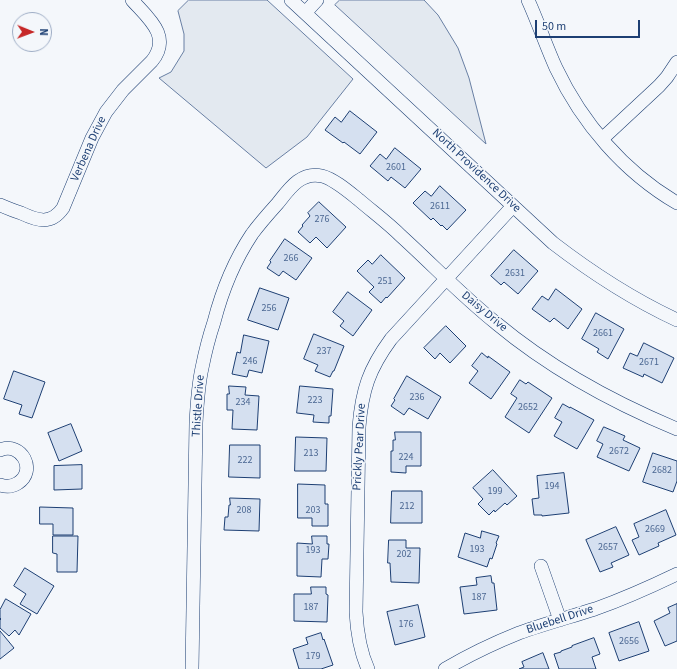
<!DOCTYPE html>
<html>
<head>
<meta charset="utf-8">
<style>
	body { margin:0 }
	#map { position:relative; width:677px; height:669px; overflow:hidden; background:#f4f7fb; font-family:"Source Sans 3",sans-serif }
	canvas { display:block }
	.north { position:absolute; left:12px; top:12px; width:40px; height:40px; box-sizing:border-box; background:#f4f7fb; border:1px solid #9eadc5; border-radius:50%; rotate:91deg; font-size:11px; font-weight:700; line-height:16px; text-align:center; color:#1d3f73 }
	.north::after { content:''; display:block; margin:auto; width:14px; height:18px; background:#c62828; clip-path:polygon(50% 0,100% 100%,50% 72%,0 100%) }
	.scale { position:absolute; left:535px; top:20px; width:105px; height:18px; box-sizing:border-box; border:2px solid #1d3f73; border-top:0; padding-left:5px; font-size:12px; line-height:14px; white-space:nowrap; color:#1d3f73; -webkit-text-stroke:3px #f4f7fb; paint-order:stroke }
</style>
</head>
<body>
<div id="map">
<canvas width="677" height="669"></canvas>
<div class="north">N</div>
<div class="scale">50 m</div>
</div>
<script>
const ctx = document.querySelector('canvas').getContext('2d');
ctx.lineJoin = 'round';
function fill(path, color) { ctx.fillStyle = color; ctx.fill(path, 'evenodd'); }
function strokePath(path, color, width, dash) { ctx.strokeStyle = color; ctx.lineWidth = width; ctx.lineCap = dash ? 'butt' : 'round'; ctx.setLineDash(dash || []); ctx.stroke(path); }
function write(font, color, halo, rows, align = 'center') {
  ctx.font = font + ' "Source Sans 3",sans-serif'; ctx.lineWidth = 3; ctx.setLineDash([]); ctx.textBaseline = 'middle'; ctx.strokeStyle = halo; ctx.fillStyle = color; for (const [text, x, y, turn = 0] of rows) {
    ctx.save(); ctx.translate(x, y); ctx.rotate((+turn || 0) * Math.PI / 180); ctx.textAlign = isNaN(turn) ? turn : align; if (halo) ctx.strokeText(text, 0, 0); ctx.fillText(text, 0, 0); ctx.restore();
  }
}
const green = new Path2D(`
	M 189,0 L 267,0 L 353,79 L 307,137 L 266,168 L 159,78 L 171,72 L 184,51 L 184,34 L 178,11 Z
	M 340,0 L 424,0 L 438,15 L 458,48 L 469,78 L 486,144 L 335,5 Z`);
fill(green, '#e3e9f0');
strokePath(green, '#687fa3', 1);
const building = new Path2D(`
	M 350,111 L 377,132 L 360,154 L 344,142 L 343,143 L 325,130 L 335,117 L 341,122 Z
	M 395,148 L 421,169 L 405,188 L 391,177 L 388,181 L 370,166 L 380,154 L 386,159 Z
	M 440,186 L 466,210 L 447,230 L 442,225 L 441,226 L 433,218 L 431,220 L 413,203 L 425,191 L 431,196 Z
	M 319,202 L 346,227 L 327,248 L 316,237 L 310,243 L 298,232 L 303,226 L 302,225 L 310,216 L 308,213 Z
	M 285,239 L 312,258 L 296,280 L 283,271 L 279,276 L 267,268 L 271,262 L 270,261 Z
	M 514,250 L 538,271 L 518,294 L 504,282 L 501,285 L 491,276 Z
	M 381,255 L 405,278 L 387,298 L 386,297 L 381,303 L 369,292 L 374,287 L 357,271 L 368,260 L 372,264 Z
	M 260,288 L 289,298 L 278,330 L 248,320 Z
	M 556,289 L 582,309 L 568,329 L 554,318 L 550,322 L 532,309 L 542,296 L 548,300 Z
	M 348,292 L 372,310 L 353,336 L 340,326 L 344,321 L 333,312 Z
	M 596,313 L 624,329 L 608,359 L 597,352 L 599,349 L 582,339 Z
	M 446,326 L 466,346 L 450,363 L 440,353 L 435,359 L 424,348 Z
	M 314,334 L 344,346 L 334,371 L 333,371 L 330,377 L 315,371 L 318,365 L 304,359 Z
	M 244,335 L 269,341 L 262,373 L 249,370 L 247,377 L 232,374 L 237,352 L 240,353 Z
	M 644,343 L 674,358 L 662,383 L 644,374 L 643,377 L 623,368 L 630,353 L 637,356 Z
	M 482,353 L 488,358 L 488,356 L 510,372 L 491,399 L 469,383 L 478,371 L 472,366 Z
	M 14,371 L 45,382 L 32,418 L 19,414 L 22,405 L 4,399 Z
	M 407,376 L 441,397 L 428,419 L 409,408 L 404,415 L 391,406 L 395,400 L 394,399 Z
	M 520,380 L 526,384 L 528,382 L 552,398 L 529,433 L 505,417 L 517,398 L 511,394 Z
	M 229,386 L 246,387 L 245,395 L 259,396 L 257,430 L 232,429 L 233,410 L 227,410 L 227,394 L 229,394 Z
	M 300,386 L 333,389 L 331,416 L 329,416 L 329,423 L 313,422 L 314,415 L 297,413 Z
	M 563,404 L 570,408 L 570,407 L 594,420 L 577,449 L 554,436 L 562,422 L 555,418 Z
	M 71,424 L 82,451 L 59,461 L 48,433 Z
	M 604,427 L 625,436 L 623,440 L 640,448 L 629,471 L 597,457 L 603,444 L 597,441 Z
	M 395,432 L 421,432 L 421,466 L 406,466 L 406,473 L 391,472 L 391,451 L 393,451 L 393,440 L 395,440 Z
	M 296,437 L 327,438 L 326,471 L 295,471 Z
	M 230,445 L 260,445 L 260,478 L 229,477 Z
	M 653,453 L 677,461 L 677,481 L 673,492 L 643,482 Z
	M 82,465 L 82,489 L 54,490 L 54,466 Z
	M 493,470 L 517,496 L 507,505 L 505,503 L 495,512 L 494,510 L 489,515 L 478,504 L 483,499 L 473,488 Z
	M 564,473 L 569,513 L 542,516 L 542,515 L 534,515 L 532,499 L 539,498 L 537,476 Z
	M 298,484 L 325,485 L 325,504 L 328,504 L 328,526 L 312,526 L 312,518 L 298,518 Z
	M 392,491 L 422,491 L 422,523 L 391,523 Z
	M 230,498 L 260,499 L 259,531 L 224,530 L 225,517 L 228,517 L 229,505 L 230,505 Z
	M 40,507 L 73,508 L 73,535 L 53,535 L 53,524 L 40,524 Z
	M 666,510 L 676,535 L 658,543 L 659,546 L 639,555 L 632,540 L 639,537 L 634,524 Z
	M 616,527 L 629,555 L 611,563 L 613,567 L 600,572 L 586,540 Z
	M 482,531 L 499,536 L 496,543 L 497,544 L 492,559 L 490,558 L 487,567 L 458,557 L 465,533 L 480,538 Z
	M 53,536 L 78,536 L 77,572 L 57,572 L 57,554 L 53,553 Z
	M 312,536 L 327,536 L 327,544 L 329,544 L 328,559 L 322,559 L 321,577 L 297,576 L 297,543 L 312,544 Z
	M 389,540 L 406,540 L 406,548 L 420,548 L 419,583 L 391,582 L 390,563 L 388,563 Z
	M 25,568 L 54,586 L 37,614 L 20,604 L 26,594 L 14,586 Z
	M 491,576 L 492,583 L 494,583 L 497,610 L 464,614 L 460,587 L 477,585 L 476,578 Z
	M 311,587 L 326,587 L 326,594 L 328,595 L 327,622 L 294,621 L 294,594 L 311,594 Z
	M 6,599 L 31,614 L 19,635 L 15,630 L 9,636 L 0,628 L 0,620 L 1,619 L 0,618 L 0,610 Z
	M 677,604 L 677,641 L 665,646 L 654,621 L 670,613 L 668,608 Z
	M 418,605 L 425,637 L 395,645 L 387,612 Z
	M 639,622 L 649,651 L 619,661 L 609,633 Z
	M 0,631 L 14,648 L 0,659 Z
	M 321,633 L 323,640 L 324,639 L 333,665 L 321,669 L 299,669 L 293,649 L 308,644 L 306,638 Z
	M 594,638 L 600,654 L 592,657 L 596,669 L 559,669 L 554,654 L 561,652 L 561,651 L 572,647 L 572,646 Z
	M 543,653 L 549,669 L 519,669 L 524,667 L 522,662 Z`);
fill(building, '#d5e0f0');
strokePath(building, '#1d3f73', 1);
const street = new Path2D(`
	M 291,0 L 553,243 C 592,273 632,299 677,320
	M 528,0 C 538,22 546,46 556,68 C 582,123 624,172 677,203
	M 305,13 L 317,0
	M 602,139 L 659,86 L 667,77 L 677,62
	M 0,205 C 7,208 14,211 21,213 C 38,221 51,225 63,208 L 92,138 L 106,112 L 123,90 L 152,61 C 172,36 148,18 132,0
	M 0,450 C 22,441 37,471 18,483 C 12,487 6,487 0,485
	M 541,566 L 560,620
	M 192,669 L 196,423 C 197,405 198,386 202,368 C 205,353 209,337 214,322 C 222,291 234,261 252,234 C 260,223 269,213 278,203 C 289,189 301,171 322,176 C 334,179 349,192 359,200 C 373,212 388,223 401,236 C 433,265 462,296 496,323 C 550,368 612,402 677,429
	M 368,669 C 360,651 357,632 356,612 L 359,427 C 362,390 369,369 391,339 L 513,206
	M 445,669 C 469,655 494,643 519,633 C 544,624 570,617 595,609 C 623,599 650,587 677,574`);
strokePath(street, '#1d3f73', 14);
strokePath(street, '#f4f7fb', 13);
write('10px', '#4b6792', null, [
	["2601",396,168],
	["2611",440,207],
	["276",322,220],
	["266",291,259],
	["2631",515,274],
	["251",385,282],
	["256",269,309],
	["2661",603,334],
	["237",324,352],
	["246",250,362],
	["2671",649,363],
	["236",417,398],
	["223",315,401],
	["234",243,403],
	["2652",528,408],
	["2672",619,452],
	["213",311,454],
	["224",406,458],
	["222",245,461],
	["2682",662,471],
	["194",552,487],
	["199",495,492],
	["212",407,507],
	["208",244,511],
	["203",313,511],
	["2669",655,530],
	["2657",608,548],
	["193",477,550],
	["193",313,551],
	["202",404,555],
	["187",479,598],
	["187",311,608],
	["176",406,625],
	["2656",629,642],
	["179",313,657]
]);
write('12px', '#1d3f73', '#f4f7fb', [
	["Verbena Drive",89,149,-66],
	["North Providence Drive",476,171,43],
	["Daisy Drive",484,312,40],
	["Thistle Drive",199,406,-86],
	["Prickly Pear Drive",360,447,-87],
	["Bluebell Drive",560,620,-18]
]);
</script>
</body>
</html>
